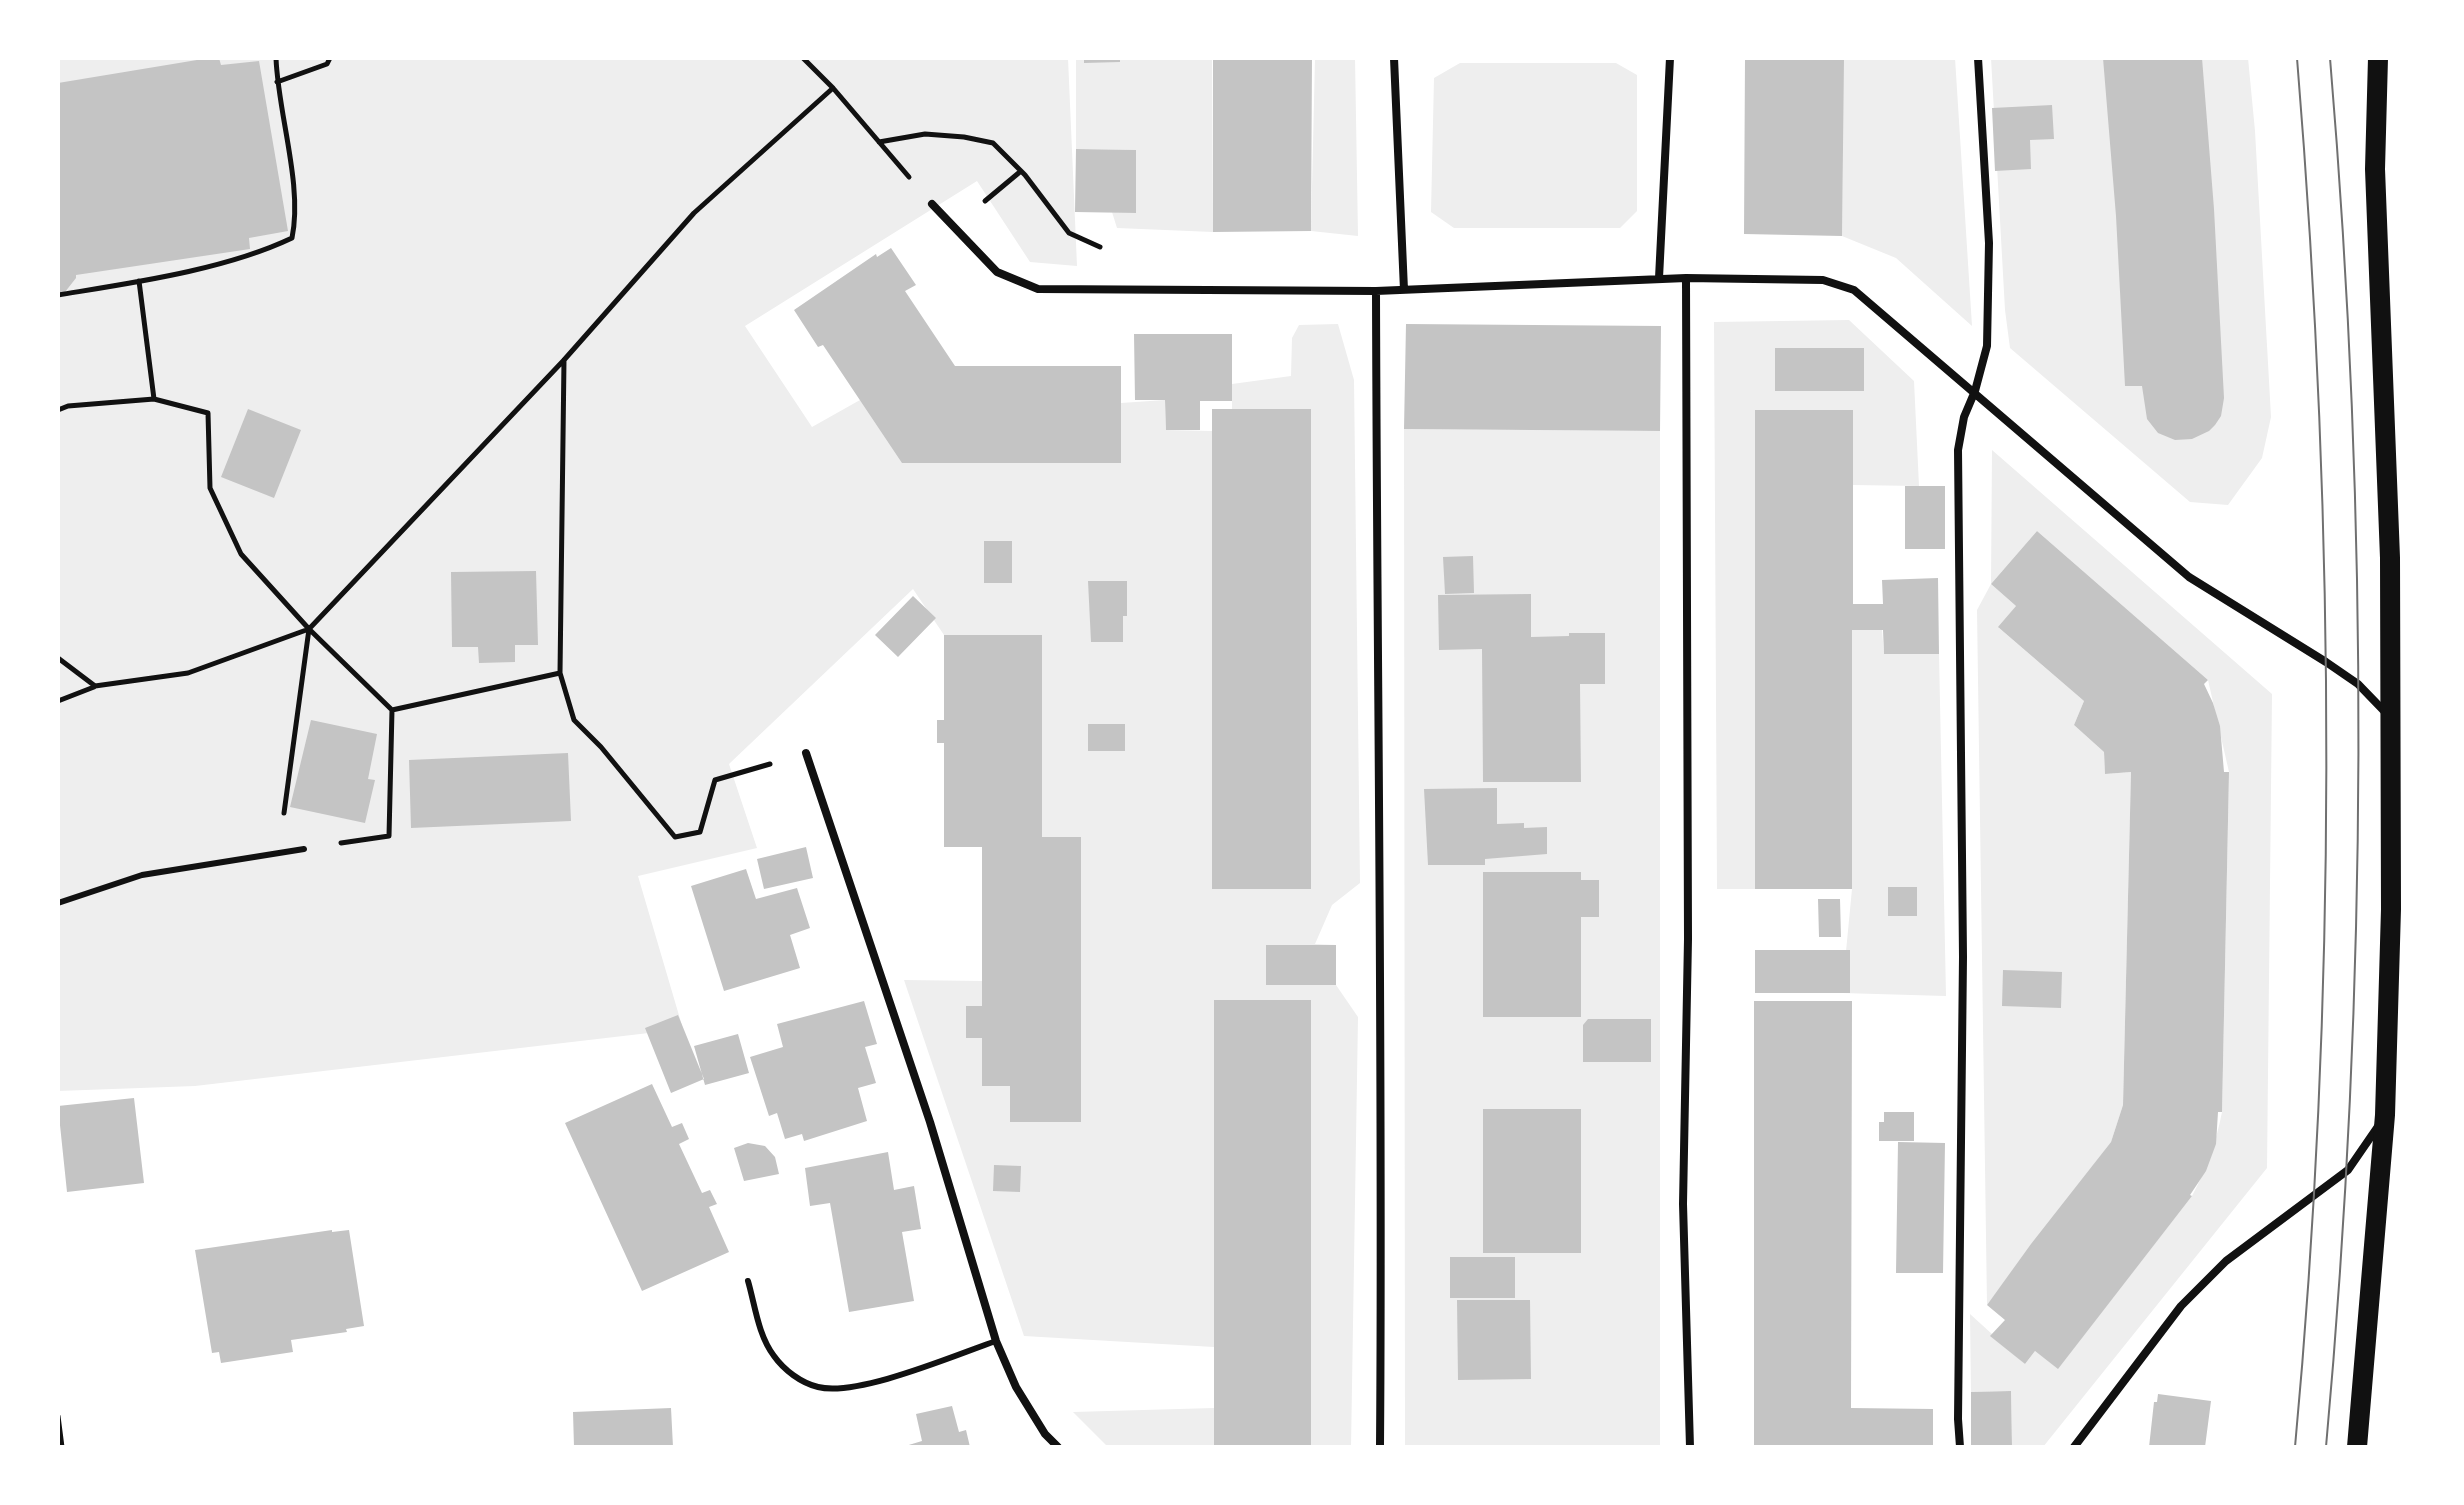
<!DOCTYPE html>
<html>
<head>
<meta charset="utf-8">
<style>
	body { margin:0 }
	#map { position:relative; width:2464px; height:1505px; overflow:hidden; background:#fff; font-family:Literata,serif }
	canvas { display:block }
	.frame { position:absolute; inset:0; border:60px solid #fff; pointer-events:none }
</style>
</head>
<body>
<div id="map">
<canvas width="2464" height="1505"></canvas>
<div class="frame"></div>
</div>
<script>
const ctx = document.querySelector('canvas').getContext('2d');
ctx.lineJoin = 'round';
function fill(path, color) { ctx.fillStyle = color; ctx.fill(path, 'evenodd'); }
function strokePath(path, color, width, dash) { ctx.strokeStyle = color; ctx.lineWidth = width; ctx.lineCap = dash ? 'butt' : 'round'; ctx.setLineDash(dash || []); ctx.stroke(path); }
fill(new Path2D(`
	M 58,58 L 1068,58 L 1077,266 L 1030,262 L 977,181 L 745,326 L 812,427 L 860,400 L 1121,463 L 1121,403 L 1165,400 L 1166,430 L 1212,431 L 1212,409 L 1232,409 L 1232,384 L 1291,376 L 1292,338 L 1299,325 L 1338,324 L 1354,380 L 1360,883 L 1332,905 L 1315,944 L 1336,945 L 1336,985 L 1358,1017 L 1351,1447 L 1311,1447 L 1311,1000 L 1214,1001 L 1214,1347 L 1024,1336 L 904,980 L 982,981 L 982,1006 L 966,1006 L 966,1038 L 982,1038 L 982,1086 L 1010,1086 L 1011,1122 L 1081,1122 L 1081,837 L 1042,837 L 1042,635 L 944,635 L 913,589 L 729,764 L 757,848 L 638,876 L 683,1029 L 195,1086 L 58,1091 Z
	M 1076,58 L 1212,58 L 1213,232 L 1117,228 L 1112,212 L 1136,213 L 1136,150 L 1076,149 Z
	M 1315,58 L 1355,58 L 1358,236 L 1311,231 Z
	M 1843,58 L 1955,58 L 1972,326 L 1896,258 L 1842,236 Z
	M 1991,58 L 2248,58 L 2255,131 L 2271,417 L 2262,458 L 2228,505 L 2190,502 L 2010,348 L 2005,310 Z
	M 1460,63 L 1616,63 L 1637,75 L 1637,211 L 1620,228 L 1454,228 L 1431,212 L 1434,78 Z
	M 1849,320 L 1914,381 L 1919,486 L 1853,485 L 1755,411 L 1755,889 L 1717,889 L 1714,322 Z
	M 1404,429 L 1660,431 L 1660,1447 L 1405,1447 Z
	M 1992,450 L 2272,694 L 2267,1168 L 2043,1447 L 2012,1447 L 2011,1391 L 1971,1392 L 1970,1314 L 2025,1364 L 2035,1351 L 2058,1368 L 2192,1196 C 2207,1168 2216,1143 2222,1112 L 2229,772 L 2208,680 L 2037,531 L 1991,584 L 2016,606 L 1999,628 L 2084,701 L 2074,725 L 2104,752 L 2105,774 L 2131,772 L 2123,1105 L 2111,1142 L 1987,1305 L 1977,610 L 1991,584 Z
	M 1852,630 L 1882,630 L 1884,654 L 1939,654 L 1946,996 L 1842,993 L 1852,889 Z
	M 1214,1408 L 1214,1447 L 1108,1447 L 1073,1412 Z`), '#eee');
fill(new Path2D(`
	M 209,58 L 219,58 L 221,65 L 259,61 L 288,231 L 249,238 L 250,249 L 76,275 L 76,278 L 65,292 L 58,293 L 58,83 Z
	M 1084,58 L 1120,58 L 1120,62 L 1084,63 Z
	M 1213,58 L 1312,58 L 1311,231 L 1213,232 Z
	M 1745,58 L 1844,58 L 1842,236 L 1744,234 Z
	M 2103,58 L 2202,58 L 2214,209 L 2224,398 L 2221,416 L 2215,425 L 2209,431 L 2192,439 L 2175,440 L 2158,433 L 2147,419 L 2142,386 L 2125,386 L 2116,216 Z
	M 2052,105 L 2054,139 L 2030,140 L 2031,169 L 1995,171 L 1992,108 Z
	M 1076,149 L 1136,150 L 1136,213 L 1075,212 Z
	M 891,248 L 916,285 L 905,291 L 955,366 L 1121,366 L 1121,463 L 902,463 L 823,345 L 818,347 L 794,310 L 876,254 L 877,257 Z
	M 1406,324 L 1661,326 L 1660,431 L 1404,429 Z
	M 1134,334 L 1232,334 L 1232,401 L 1200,401 L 1200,430 L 1166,430 L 1165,400 L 1135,400 Z
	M 1775,348 L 1864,348 L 1864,391 L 1775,391 Z
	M 248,409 L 301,430 L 274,498 L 221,477 Z
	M 1212,409 L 1311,409 L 1311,889 L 1212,889 Z
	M 1755,410 L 1853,410 L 1853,604 L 1883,604 L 1882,580 L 1938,578 L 1939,654 L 1884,654 L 1883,630 L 1852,630 L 1852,889 L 1755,889 Z
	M 1905,486 L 1945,486 L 1945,549 L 1905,549 Z
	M 2037,531 L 2208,680 L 2204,684 L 2213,703 L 2220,726 L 2224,772 L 2229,772 L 2222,1112 L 2218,1112 L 2216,1144 L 2206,1171 L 2190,1195 L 2192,1196 L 2058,1369 L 2035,1351 L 2025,1364 L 1990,1336 L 2005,1320 L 1987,1305 L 2031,1244 L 2111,1142 L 2123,1105 L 2131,772 L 2105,774 L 2104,752 L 2074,725 L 2084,701 L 1998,627 L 2016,606 L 1991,584 Z
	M 984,541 L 1012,541 L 1012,583 L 984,583 Z
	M 1473,556 L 1474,593 L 1445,594 L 1443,557 Z
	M 536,571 L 538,645 L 515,645 L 515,662 L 479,663 L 478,647 L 452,647 L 451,572 Z
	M 1088,581 L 1127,581 L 1127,616 L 1123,616 L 1123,642 L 1091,642 Z
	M 1531,594 L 1531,637 L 1569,636 L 1569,633 L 1605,633 L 1605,684 L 1580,684 L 1581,782 L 1483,782 L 1482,649 L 1439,650 L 1438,595 Z
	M 913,596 L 936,618 L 898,657 L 875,635 Z
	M 944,635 L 1042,635 L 1042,837 L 1081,837 L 1081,1122 L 1010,1122 L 1010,1086 L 982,1086 L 982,1038 L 966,1038 L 966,1006 L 982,1006 L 982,847 L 944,847 L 944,743 L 937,743 L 937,720 L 944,720 Z
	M 311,720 L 377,734 L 368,779 L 375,780 L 365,823 L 290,807 Z
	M 1088,724 L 1125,724 L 1125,751 L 1088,751 Z
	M 568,753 L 571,821 L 411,828 L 409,760 Z
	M 1497,788 L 1497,824 L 1524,823 L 1524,828 L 1547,827 L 1547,854 L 1485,859 L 1485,865 L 1428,865 L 1424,789 Z
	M 806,847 L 813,878 L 764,889 L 757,859 Z
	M 746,869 L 756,899 L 797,888 L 810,928 L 790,935 L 800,968 L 724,991 L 691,886 Z
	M 1483,872 L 1581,872 L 1581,880 L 1599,880 L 1599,917 L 1581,917 L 1581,1017 L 1483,1017 Z
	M 1888,887 L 1917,887 L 1917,916 L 1888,916 Z
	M 1818,899 L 1840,899 L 1841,937 L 1819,937 Z
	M 1266,945 L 1336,945 L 1336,985 L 1266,985 Z
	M 1755,950 L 1850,950 L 1850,993 L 1755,993 Z
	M 2003,970 L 2062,972 L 2061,1008 L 2002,1006 Z
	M 1214,1000 L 1311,1000 L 1311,1447 L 1214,1447 Z
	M 864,1001 L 877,1044 L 865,1047 L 876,1083 L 858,1088 L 867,1121 L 804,1141 L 802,1134 L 785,1139 L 777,1113 L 769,1116 L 750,1057 L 783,1047 L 777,1024 Z
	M 1754,1001 L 1852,1001 L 1851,1408 L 1933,1409 L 1933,1447 L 1754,1447 Z
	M 678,1015 L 704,1079 L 671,1093 L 645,1028 Z
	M 1588,1019 L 1651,1019 L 1651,1062 L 1583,1062 L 1583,1025 Z
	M 738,1034 L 749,1073 L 705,1085 L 694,1046 Z
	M 652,1084 L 672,1127 L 682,1123 L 689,1139 L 679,1144 L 702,1193 L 710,1190 L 717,1204 L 709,1207 L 729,1252 L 642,1291 L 565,1123 Z
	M 134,1098 L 144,1183 L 67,1192 L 58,1106 Z
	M 1483,1109 L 1581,1109 L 1581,1253 L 1483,1253 Z
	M 1884,1112 L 1914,1112 L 1914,1141 L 1879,1141 L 1879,1122 L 1884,1122 Z
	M 1898,1142 L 1945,1143 L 1943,1273 L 1896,1273 Z
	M 748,1143 L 765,1146 L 775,1157 L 779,1174 L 744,1181 L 734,1148 Z
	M 888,1152 L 894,1190 L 914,1186 L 921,1229 L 902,1232 L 914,1301 L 849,1312 L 830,1203 L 810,1206 L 805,1168 Z
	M 994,1165 L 1021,1166 L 1020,1192 L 993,1191 Z
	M 332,1230 L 332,1232 L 349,1230 L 364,1326 L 346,1329 L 347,1332 L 291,1340 L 293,1352 L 221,1363 L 219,1352 L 212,1353 L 195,1250 Z
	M 1450,1257 L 1515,1257 L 1515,1298 L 1450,1298 Z
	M 1457,1300 L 1530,1300 L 1531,1379 L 1458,1380 Z
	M 2011,1391 L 2012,1447 L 1971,1447 L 1971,1392 Z
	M 2158,1394 L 2211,1401 L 2205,1447 L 2149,1447 L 2154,1402 L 2157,1402 Z
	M 952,1406 L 959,1432 L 966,1430 L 970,1447 L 902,1447 L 922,1441 L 916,1414 Z
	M 671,1408 L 673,1447 L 574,1447 L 573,1412 Z`), '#c4c4c4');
strokePath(new Path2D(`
	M 803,58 L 833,88 L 909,177
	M 277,82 L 327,64 L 330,58
	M 879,142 L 925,134 L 964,137 L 993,143 L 1025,175 L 1069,233 L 1100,247
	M 985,201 L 1021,171
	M 139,281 L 154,399
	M 58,295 C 131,283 225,270 292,238 C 303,185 278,114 276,58
	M 564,360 L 560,673 L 574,720 L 601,747 L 675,837 L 700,832 L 715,780 L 770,764
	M 58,410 L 68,406 L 154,399 L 208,413 L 210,488 L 241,554 L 309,629 L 392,710 L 389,836 L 341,843
	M 58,658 L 95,686 L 188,673 L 309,629 L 564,360 L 694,213 L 833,88
	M 58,701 L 94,687
	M 392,710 L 560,673
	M 284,813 L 309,629
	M 58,1416 L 62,1447`), '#111', 5);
strokePath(new Path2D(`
	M 58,903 L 142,875 L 304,849
	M 748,1281 C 755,1305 758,1335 774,1356 C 784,1370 801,1383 818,1387 C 858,1397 955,1355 996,1341`), '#111', 6);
strokePath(new Path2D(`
	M 1394,58 L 1404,290
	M 932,204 L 997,272 L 1038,289 L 1376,291 L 1686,278 L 1823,280 L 1854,290 L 2189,577 L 2326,662 L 2358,684 L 2387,714
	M 1659,278 L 1670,58
	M 1686,278 L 1688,939 L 1683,1204 L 1690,1447
	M 1376,291 C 1377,677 1383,1062 1380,1447
	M 806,753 L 930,1122 L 996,1341 L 1016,1387 L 1045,1434 L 1058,1447
	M 1960,1447 L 1958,1419 L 1963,957 L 1958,450 L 1964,417 L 1975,391 L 1987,346 L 1989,243 L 1978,58
	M 2074,1447 L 2181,1306 L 2226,1261 L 2348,1170 L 2379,1125`), '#111', 8);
strokePath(new Path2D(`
	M 2357,1447 L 2385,1115 L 2391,909 L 2390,558 L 2375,169 L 2378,58`), '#111', 20);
strokePath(new Path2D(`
	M 2295,1447 C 2338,985 2335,520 2297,58
	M 2326,1447 C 2368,985 2369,520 2330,58`), '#707070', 2);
</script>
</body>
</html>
